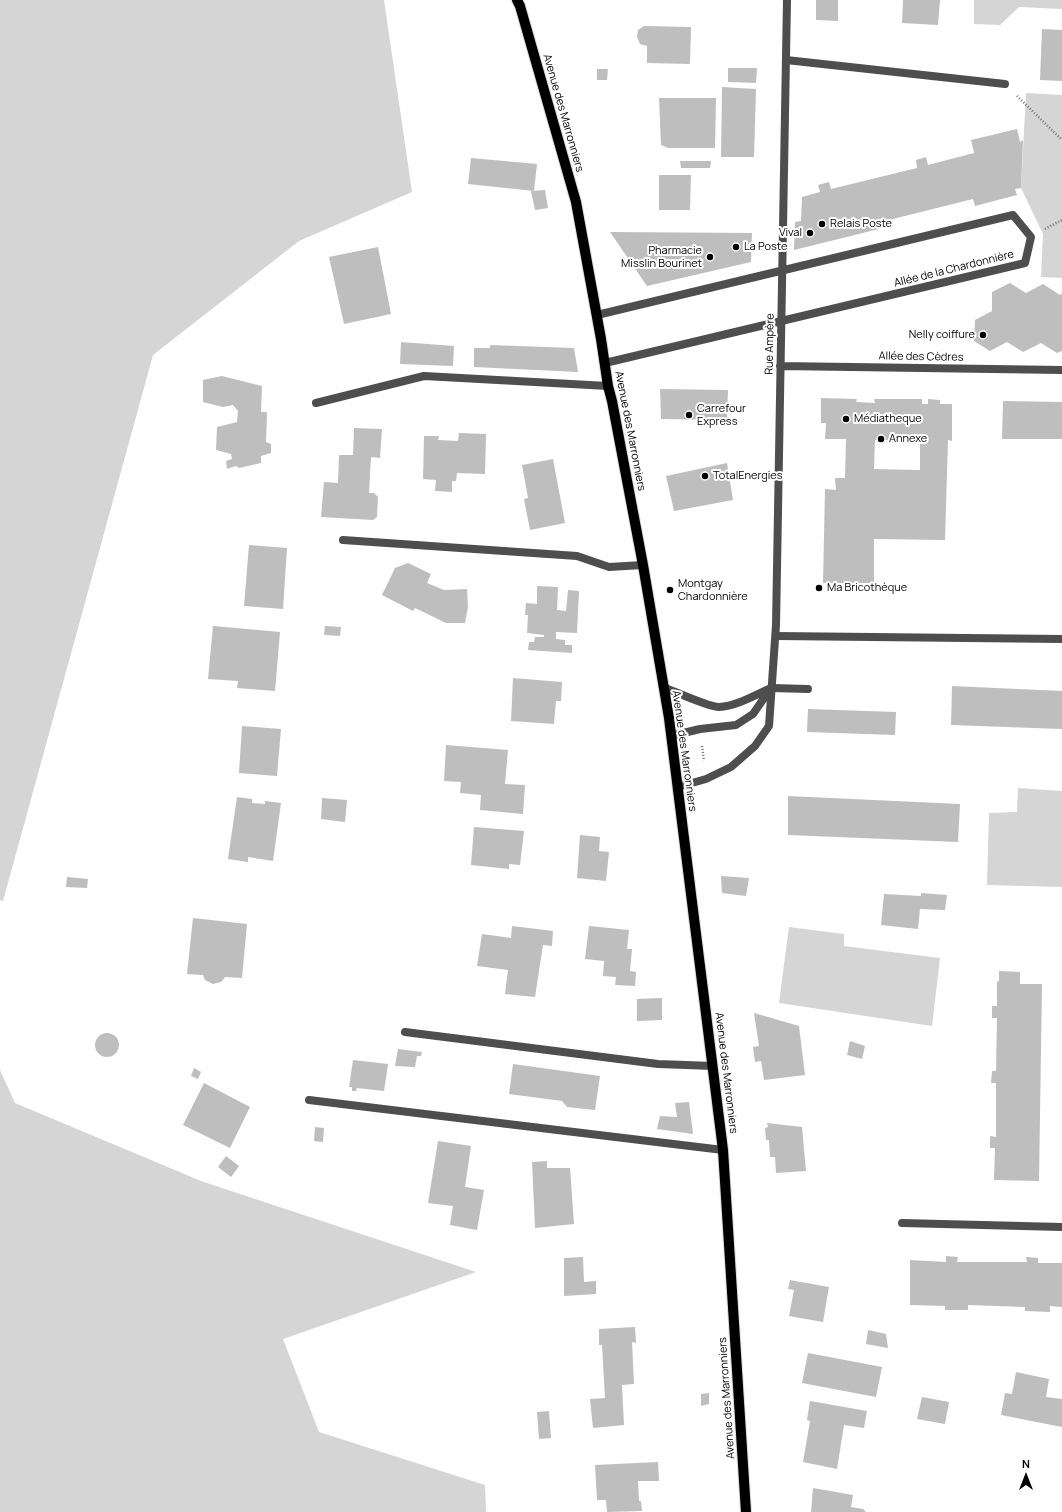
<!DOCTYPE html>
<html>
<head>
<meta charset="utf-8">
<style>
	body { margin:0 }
	#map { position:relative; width:1062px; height:1512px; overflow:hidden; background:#fff; font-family:Manrope,sans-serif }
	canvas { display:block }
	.north { position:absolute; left:1006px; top:1456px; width:40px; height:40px; -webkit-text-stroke:3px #fff; paint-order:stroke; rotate:0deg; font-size:11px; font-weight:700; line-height:16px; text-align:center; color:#000 }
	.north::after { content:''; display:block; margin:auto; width:14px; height:18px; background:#000; clip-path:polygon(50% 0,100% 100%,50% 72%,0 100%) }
</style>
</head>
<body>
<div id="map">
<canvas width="1062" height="1512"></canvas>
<div class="north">N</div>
</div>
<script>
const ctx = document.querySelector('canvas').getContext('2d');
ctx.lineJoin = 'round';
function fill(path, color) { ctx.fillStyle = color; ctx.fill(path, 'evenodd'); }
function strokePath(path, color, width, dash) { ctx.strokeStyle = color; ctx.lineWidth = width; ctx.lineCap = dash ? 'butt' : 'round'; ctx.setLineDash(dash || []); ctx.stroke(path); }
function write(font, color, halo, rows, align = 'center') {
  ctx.font = font + ' Manrope,sans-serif'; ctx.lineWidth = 4; ctx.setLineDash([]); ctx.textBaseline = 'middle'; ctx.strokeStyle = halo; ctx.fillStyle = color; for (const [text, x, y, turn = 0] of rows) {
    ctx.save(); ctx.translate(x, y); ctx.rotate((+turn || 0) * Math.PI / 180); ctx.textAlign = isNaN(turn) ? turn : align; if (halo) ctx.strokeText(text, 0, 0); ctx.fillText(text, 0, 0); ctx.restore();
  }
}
fill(new Path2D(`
	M 0,0 L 384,0 L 412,192 L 299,241 L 153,355 L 3,901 L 0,900 Z
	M 974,0 L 1062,0 L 1062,9 L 1019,7 L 1000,25 L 974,24 Z
	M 1026,93 L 1062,95 L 1062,278 L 1041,277 L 1043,234 L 1021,188 Z
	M 1018,788 L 1062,791 L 1062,887 L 987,885 L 989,813 L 1017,812 Z
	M 789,927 L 844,934 L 844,946 L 940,958 L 932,1026 L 779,1003 Z
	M 0,1070 L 15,1103 L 201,1181 L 476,1272 L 283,1339 L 319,1432 L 485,1485 L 486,1512 L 0,1512 Z`), '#d5d5d5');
fill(new Path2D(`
	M 816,0 L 838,0 L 838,21 L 816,20 Z
	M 903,0 L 940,0 L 938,25 L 902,23 Z
	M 644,26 L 691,27 L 690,64 L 647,63 L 647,46 L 640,44 L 637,37 L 638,30 Z
	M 1042,29 L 1062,30 L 1062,81 L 1040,80 Z
	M 728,68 L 757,68 L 756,83 L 728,82 Z
	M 597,69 L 608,69 L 607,80 L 597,80 Z
	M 722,87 L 756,89 L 754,157 L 721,157 Z
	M 659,98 L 716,98 L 715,148 L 668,148 L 661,145 Z
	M 1017,129 L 1020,142 L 1023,140 L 1021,188 L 1015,189 L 1017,195 L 975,206 L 973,199 L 885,221 L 887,227 L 794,250 L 795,222 L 801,221 L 802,197 L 820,192 L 818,185 L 829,182 L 831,189 L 917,168 L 916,160 L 926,157 L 928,165 L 974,153 L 971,140 Z
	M 471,158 L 537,164 L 534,191 L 468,184 Z
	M 680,161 L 711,161 L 710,168 L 681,168 Z
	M 659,175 L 691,175 L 690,210 L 659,210 Z
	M 545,190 L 548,208 L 535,210 L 531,191 Z
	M 610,232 L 752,233 L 751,262 L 647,286 Z
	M 378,247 L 391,314 L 344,324 L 329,257 Z
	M 1010,283 L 1026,293 L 1043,284 L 1060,295 L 1062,293 L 1062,351 L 1057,353 L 1041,343 L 1023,352 L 1007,342 L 990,351 L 974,341 L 975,320 L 992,311 L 992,292 Z
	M 401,342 L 454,346 L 453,366 L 400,364 Z
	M 490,345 L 574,348 L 578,372 L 474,367 L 474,348 L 490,348 Z
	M 222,376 L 262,386 L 261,412 L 267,412 L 266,442 L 271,444 L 271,453 L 261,456 L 261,463 L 239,468 L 236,466 L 227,469 L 226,461 L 232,459 L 231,454 L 216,450 L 217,427 L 237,422 L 238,411 L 233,405 L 223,407 L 203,402 L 203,380 Z
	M 660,389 L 728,390 L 727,420 L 661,419 Z
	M 821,398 L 857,399 L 856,402 L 875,403 L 874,399 L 922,399 L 922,404 L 928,404 L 928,399 L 940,400 L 940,404 L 952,404 L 952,441 L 948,440 L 945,540 L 874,539 L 874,583 L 823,583 L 825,489 L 836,490 L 835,478 L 845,478 L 846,439 L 825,439 L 826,423 L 821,423 ZM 875,440 L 893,440 L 892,443 L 902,443 L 902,440 L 920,440 L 920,470 L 874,469 Z
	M 1003,401 L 1062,402 L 1062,439 L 1002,439 Z
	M 354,428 L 382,429 L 380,458 L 371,457 L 369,493 L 374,493 L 378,497 L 377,517 L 373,520 L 321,517 L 324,482 L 338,483 L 339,455 L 353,455 Z
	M 459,433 L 486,434 L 485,474 L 457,473 L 456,481 L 452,481 L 452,492 L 435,491 L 436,480 L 423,479 L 424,436 L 439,436 L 438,440 L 458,441 Z
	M 553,459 L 565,523 L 530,530 L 524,499 L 528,498 L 522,465 Z
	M 727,463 L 733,500 L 674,511 L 666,476 Z
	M 249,545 L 287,548 L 283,609 L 244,606 Z
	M 408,563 L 431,574 L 427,583 L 444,590 L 467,589 L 468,607 L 465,623 L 446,623 L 415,608 L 413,611 L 382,595 L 395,568 Z
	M 537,586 L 558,587 L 557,610 L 566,611 L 568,590 L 579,591 L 577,633 L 556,632 L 556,639 L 565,640 L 565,645 L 572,645 L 572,653 L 528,650 L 529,642 L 534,642 L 535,637 L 544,637 L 544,635 L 527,633 L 528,615 L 525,615 L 526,603 L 537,604 Z
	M 213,626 L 280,632 L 275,691 L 237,688 L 238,681 L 208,679 Z
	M 325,626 L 341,627 L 340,636 L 324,635 Z
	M 513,678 L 562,682 L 561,701 L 556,701 L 554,724 L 511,721 Z
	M 952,686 L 1062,691 L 1062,729 L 951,725 Z
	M 808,709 L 896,712 L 895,735 L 807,732 Z
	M 242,726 L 281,729 L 277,776 L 239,773 Z
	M 446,745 L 508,750 L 505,784 L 525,785 L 523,814 L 480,810 L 481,795 L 460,793 L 461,782 L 444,781 Z
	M 788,796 L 960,804 L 958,842 L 788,835 Z
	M 237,797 L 252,799 L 252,803 L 265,804 L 265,801 L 281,803 L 273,861 L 248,857 L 248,862 L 228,859 Z
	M 322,798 L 347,800 L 345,822 L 321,819 Z
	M 474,827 L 524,831 L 520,865 L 509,864 L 509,869 L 471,865 Z
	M 580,835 L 600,837 L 599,851 L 609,852 L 606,881 L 577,878 Z
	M 721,876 L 749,878 L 746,896 L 722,893 Z
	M 67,877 L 88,879 L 87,888 L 66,887 Z
	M 921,893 L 947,895 L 945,910 L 920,909 L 918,929 L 881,925 L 884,894 L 921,896 Z
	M 193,918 L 247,924 L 242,978 L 225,977 L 221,982 L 213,984 L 205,980 L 203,975 L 187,974 Z
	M 512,926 L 553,931 L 552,946 L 543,945 L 535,997 L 505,994 L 508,970 L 477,966 L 482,934 L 511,938 Z
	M 589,926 L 629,930 L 627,949 L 632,949 L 630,971 L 636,972 L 635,986 L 615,985 L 616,977 L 603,976 L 604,961 L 585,959 Z
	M 999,971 L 1020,972 L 1020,984 L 1042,984 L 1039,1181 L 994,1180 L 995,1148 L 990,1148 L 990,1136 L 996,1137 L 996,1083 L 991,1083 L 992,1071 L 996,1071 L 997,1018 L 992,1018 L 992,1006 L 997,1006 L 997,982 L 999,981 Z
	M 662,998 L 662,1020 L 637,1021 L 637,999 Z
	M 754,1013 L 799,1026 L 805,1075 L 764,1080 L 761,1061 L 755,1062 L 753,1047 L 759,1046 Z
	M95 1045a12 12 0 1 1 24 0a12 12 0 1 1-24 0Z
	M 850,1041 L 865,1046 L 862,1059 L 847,1055 Z
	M 398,1049 L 422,1052 L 421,1056 L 417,1056 L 415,1067 L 395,1066 Z
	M 353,1060 L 388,1064 L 384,1091 L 357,1088 L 356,1091 L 352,1091 L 352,1087 L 349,1087 Z
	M 513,1064 L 600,1076 L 595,1110 L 567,1107 L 562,1101 L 509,1094 Z
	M 194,1068 L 201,1072 L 198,1079 L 191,1076 Z
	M 204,1083 L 250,1107 L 230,1148 L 183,1125 Z
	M 689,1102 L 693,1134 L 657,1129 L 660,1116 L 677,1117 L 675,1103 Z
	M 767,1123 L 802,1127 L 806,1171 L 776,1173 L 775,1157 L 770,1157 L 769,1140 L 766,1140 L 765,1128 L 768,1127 Z
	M 315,1127 L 324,1128 L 323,1142 L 314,1141 Z
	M 438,1141 L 471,1146 L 465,1187 L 484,1190 L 477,1230 L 450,1225 L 453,1206 L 428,1203 Z
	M 226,1156 L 239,1166 L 231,1177 L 218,1167 Z
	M 547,1161 L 547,1168 L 570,1168 L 574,1224 L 535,1228 L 532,1162 Z
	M 946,1256 L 958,1257 L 957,1262 L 1027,1262 L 1026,1257 L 1038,1258 L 1038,1263 L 1062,1263 L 1062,1307 L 1050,1306 L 1050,1312 L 1025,1311 L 1025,1307 L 968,1305 L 968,1310 L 945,1310 L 945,1306 L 910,1305 L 910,1260 L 946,1262 Z
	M 583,1257 L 584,1282 L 596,1281 L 596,1294 L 564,1296 L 564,1258 Z
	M 790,1280 L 829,1287 L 823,1322 L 789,1316 L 794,1290 L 788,1289 Z
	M 635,1327 L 636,1343 L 632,1342 L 634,1384 L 622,1385 L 624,1425 L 593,1428 L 590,1399 L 605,1398 L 602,1345 L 599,1345 L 599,1329 Z
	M 868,1330 L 886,1334 L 888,1348 L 866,1344 Z
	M 808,1353 L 882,1367 L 876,1397 L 802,1383 Z
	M 1016,1372 L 1049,1379 L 1046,1397 L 1062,1399 L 1062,1427 L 1001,1415 L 1005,1393 L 1012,1394 Z
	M 709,1393 L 709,1404 L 701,1406 L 701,1394 Z
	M 922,1397 L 949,1402 L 945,1424 L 917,1419 Z
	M 810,1401 L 867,1411 L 864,1428 L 844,1425 L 837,1469 L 803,1462 L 810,1421 L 807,1420 Z
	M 549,1411 L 551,1438 L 539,1439 L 537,1412 Z
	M 658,1462 L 659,1481 L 638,1481 L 639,1501 L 641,1501 L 642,1511 L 607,1512 L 606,1500 L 597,1500 L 595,1465 Z
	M 813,1488 L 853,1495 L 851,1507 L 863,1509 L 866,1512 L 811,1512 Z`), '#bebebe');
const primary = new Path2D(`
	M 517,0 L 520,6 L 576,202 L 601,339 L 608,386 L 612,401 L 643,565 L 669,718 L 723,1150 L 746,1512`);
strokePath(primary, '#dbdbdb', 12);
strokePath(new Path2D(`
	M 1017,96 L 1062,140
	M 1045,229 L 1062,220
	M 702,746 L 704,761`), '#707070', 2.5, [1, 2]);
strokePath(new Path2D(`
	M 786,60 L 1005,84
	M 316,403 L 424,376 L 608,386
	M 343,540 L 577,556 L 609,567 L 643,565
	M 776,636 L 1062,639
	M 772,688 L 808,689
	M 405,1032 L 658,1064 L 713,1066
	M 309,1100 L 723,1150
	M 902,1223 L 1062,1227`), '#4e4e4e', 8);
strokePath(new Path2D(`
	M 597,315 L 1013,215 L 1031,237 L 1025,263 L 605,363
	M 780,366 L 1062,370
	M 663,687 C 674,691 708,707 719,707 C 737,706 755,695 771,688
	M 671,736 L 700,729 L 736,725 L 753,714 L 771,688
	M 678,787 L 706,779 L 731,767 L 755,746 L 769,726 L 776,625 L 787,0`), '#4e4e4e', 8);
strokePath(primary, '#000', 10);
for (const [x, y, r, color] of [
	[822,224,4,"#000"],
	[810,233,4,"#000"],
	[736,247,4,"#000"],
	[710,257,4,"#000"],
	[983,335,4,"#000"],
	[689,415,4,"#000"],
	[846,419,4,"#000"],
	[881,439,4,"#000"],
	[705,476,4,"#000"],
	[819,588,4,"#000"],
	[670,590,4,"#000"]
]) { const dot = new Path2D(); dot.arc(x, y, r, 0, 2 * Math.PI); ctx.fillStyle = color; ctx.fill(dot); strokePath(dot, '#fff', 1.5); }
write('11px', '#000', '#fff', [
	["Avenue des Marronniers",563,113,74],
	["Allée de la Chardonnière",954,269,-14],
	["Rue Ampère",770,344,-89],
	["Allée des Cèdres",921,357,1],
	["Avenue des Marronniers",630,431,79],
	["Avenue des Marronniers",684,751,82],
	["Avenue des Marronniers",726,1073,83],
	["Avenue des Marronniers",727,1398,-94]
]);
write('11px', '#000', '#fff', [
	["Relais Poste",830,224],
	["Vival",802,233,"right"],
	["La Poste",744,247],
	["Pharmacie",702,251,"right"],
	["Misslin Bourinet",702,264,"right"],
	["Nelly coiffure",975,335,"right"],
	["Carrefour",697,409],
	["Express",697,422],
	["Médiatheque",854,419],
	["Annexe",889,439],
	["TotalEnergies",713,476],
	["Montgay",678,584],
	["Chardonnière",678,597],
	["Ma Bricothèque",827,588]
], 'left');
</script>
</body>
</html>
